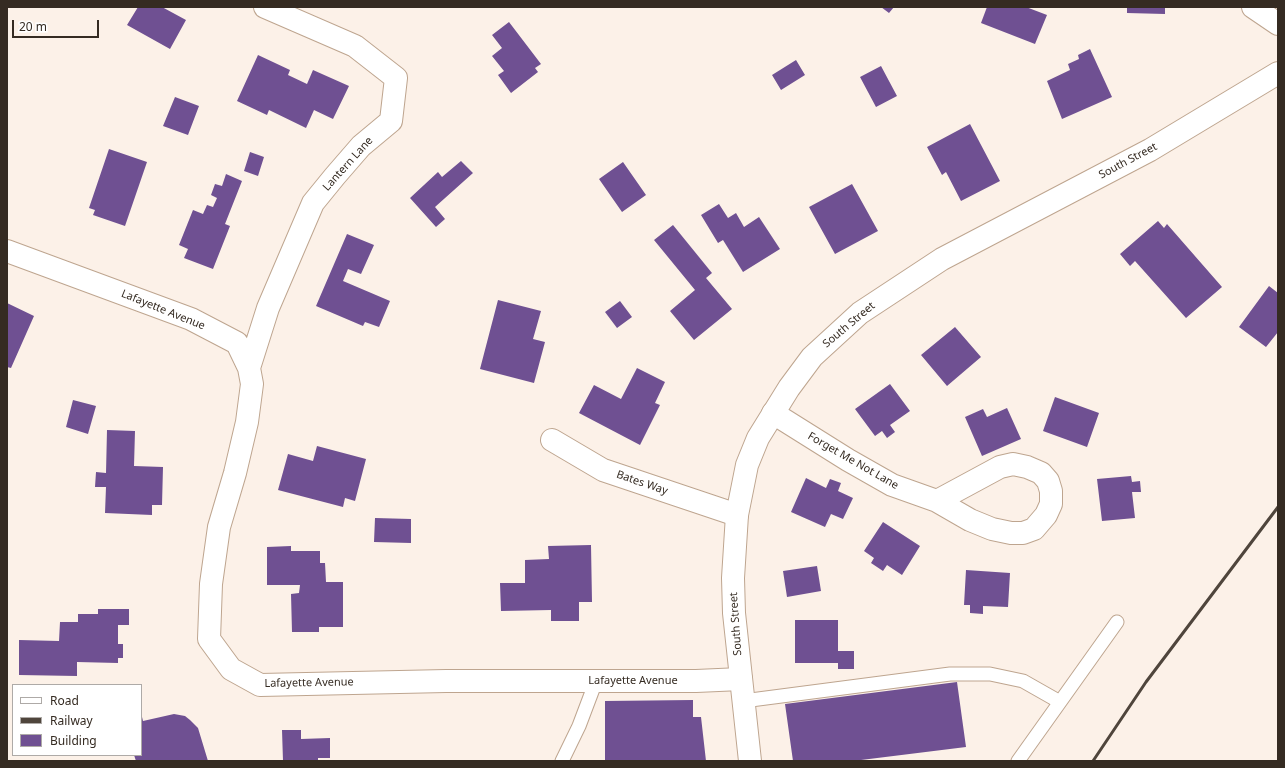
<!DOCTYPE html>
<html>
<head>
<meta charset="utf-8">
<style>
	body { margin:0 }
	#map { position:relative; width:1285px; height:768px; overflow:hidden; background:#fcf1e8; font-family:"Noto Sans",sans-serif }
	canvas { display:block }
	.frame { position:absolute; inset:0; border:8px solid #352b22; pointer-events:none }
	.legend { position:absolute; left:12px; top:684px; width:130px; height:72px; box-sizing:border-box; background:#fff; border:1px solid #aeaaa7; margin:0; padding:5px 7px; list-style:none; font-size:12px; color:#352b22 }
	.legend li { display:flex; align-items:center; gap:8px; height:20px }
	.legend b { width:20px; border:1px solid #aeaaa7 }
	.scale { position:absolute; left:12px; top:20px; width:87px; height:18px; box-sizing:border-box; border:2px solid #352b22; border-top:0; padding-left:5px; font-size:12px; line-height:14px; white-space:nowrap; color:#352b22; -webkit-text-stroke:3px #fff; paint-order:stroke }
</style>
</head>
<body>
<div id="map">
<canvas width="1285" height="768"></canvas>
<div class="frame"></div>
<ul class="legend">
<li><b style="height:5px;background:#fff"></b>Road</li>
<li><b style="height:5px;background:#4f453c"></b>Railway</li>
<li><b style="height:11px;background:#6f5092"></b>Building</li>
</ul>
<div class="scale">20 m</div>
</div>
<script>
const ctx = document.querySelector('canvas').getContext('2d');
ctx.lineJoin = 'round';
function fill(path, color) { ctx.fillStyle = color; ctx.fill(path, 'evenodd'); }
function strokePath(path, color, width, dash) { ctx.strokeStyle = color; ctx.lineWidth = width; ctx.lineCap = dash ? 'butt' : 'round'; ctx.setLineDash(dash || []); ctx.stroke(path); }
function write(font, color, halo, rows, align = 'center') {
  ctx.font = font + ' "Noto Sans",sans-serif'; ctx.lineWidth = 4; ctx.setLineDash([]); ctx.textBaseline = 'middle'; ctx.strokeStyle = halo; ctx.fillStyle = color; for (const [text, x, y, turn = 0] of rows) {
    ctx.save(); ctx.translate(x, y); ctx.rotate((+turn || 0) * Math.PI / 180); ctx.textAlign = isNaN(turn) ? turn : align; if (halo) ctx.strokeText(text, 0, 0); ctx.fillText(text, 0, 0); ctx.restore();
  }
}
fill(new Path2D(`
	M 138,7 L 162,7 L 186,20 L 170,49 L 127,25 Z
	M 881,7 L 894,7 L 889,13 Z
	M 987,7 L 1026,7 L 1047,15 L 1035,44 L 981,23 Z
	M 1127,7 L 1165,7 L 1165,14 L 1127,13 Z
	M 509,22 L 541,64 L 535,68 L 538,72 L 511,93 L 498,75 L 504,71 L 492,56 L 502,48 L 492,35 Z
	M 1090,49 L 1112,97 L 1062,119 L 1047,81 L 1070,70 L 1068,64 L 1079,59 L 1078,55 Z
	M 258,55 L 290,70 L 288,75 L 307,84 L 313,70 L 349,86 L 333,119 L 314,110 L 306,128 L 269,110 L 267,115 L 237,101 Z
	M 796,60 L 805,75 L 781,90 L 772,75 Z
	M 881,66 L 897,96 L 876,107 L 860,77 Z
	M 175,97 L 199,106 L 188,135 L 163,126 Z
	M 970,124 L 1000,181 L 961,201 L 946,172 L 942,175 L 927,147 Z
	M 109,149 L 147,162 L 125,226 L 93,215 L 95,210 L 89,208 Z
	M 250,152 L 264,157 L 258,176 L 244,171 Z
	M 461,161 L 473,173 L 435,207 L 445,219 L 436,227 L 410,198 L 438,172 L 442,177 Z
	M 623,162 L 646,195 L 622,212 L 599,179 Z
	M 226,174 L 242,181 L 225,224 L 230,226 L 213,269 L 184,258 L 188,249 L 179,245 L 193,210 L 203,214 L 207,205 L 213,207 L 217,198 L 211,195 L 215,184 L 222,186 Z
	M 852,184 L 878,231 L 835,254 L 809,207 Z
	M 719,204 L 728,218 L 736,213 L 744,227 L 759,217 L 780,249 L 743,272 L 723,240 L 718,243 L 701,215 Z
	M 1158,221 L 1164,228 L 1167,224 L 1222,287 L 1186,318 L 1135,261 L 1130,266 L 1120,254 Z
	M 673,225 L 712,273 L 706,278 L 732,309 L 694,340 L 670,311 L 695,290 L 654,240 Z
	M 347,234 L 374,245 L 361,274 L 348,269 L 343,281 L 390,301 L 379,327 L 365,322 L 363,326 L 316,306 Z
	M 1269,286 L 1278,293 L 1278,332 L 1266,347 L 1239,327 Z
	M 498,300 L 541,311 L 533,339 L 545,342 L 534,383 L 480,369 Z
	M 620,301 L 632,317 L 617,328 L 605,312 Z
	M 7,303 L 34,316 L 11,368 L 7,367 Z
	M 955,327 L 981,357 L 947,386 L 921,355 Z
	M 637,368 L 665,382 L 655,403 L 660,405 L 640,445 L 579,413 L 594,385 L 621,399 Z
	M 890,384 L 910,411 L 890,425 L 895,432 L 887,438 L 882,431 L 875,436 L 855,409 Z
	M 1055,397 L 1099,413 L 1087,447 L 1043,431 Z
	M 73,400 L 96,406 L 88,434 L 66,427 Z
	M 1007,408 L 1021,439 L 982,456 L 965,417 L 983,409 L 987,417 Z
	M 107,430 L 135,431 L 134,466 L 163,467 L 162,505 L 152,505 L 152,515 L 105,513 L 106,487 L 95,487 L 96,472 L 106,473 Z
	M 317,446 L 366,459 L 355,501 L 345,498 L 343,507 L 278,490 L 288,454 L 313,461 Z
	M 1131,476 L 1132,482 L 1140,481 L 1141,492 L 1132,492 L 1135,518 L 1102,521 L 1097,479 Z
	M 806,478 L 826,488 L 830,479 L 841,483 L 838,491 L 853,498 L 843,519 L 831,514 L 825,527 L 791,512 Z
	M 375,518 L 411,519 L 411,543 L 374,542 Z
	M 883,522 L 920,546 L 902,575 L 887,565 L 883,571 L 871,563 L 874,558 L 864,551 Z
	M 591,545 L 592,602 L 579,602 L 579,621 L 551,621 L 551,610 L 501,611 L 500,583 L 525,583 L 525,560 L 549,559 L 548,546 Z
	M 291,546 L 291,551 L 320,551 L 320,563 L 325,563 L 326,582 L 343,582 L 343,627 L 319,627 L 319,632 L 292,632 L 291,594 L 299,593 L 300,585 L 267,585 L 267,547 Z
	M 817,566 L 821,591 L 787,597 L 783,571 Z
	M 966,570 L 1010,573 L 1008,607 L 983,606 L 983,614 L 970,613 L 970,605 L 964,605 Z
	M 98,609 L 129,609 L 129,625 L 118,625 L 118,644 L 123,644 L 123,658 L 118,658 L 118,663 L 77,662 L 77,676 L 19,675 L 19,640 L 59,641 L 60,622 L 78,622 L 78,614 L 98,614 Z
	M 795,620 L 838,620 L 838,651 L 854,651 L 854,669 L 838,669 L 838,663 L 795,663 Z
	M 957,682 L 966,747 L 853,761 L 793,761 L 785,704 Z
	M 693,700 L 693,717 L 701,717 L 706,761 L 605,761 L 605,701 Z
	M 174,714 L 185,716 L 190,720 L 198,728 L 208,761 L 136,761 L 134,755 L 141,755 L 141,717 L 142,717 L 143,721 Z
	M 282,730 L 301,730 L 301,739 L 330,738 L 330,758 L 318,758 L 318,761 L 283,761 Z`), '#6f5092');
const service = new Path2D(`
	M 743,701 L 950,674 L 990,674 L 1023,681 L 1060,702
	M 562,761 L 579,726 L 596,681
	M 1018,761 L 1117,622`);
const minor = new Path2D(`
	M 1253,7 L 1278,24
	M 7,251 L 191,319 L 237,343 L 249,368 L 252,384 L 247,422 L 235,473 L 219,527 L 211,584 L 209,639 L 231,669 L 260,685 L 446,681 L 696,681 L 741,679
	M 249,368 L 268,308 L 313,203 L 335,176 L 361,146 L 391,121 L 396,78 L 355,46 L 265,7
	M 773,413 L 848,460 L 892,485 L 937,501 L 970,520 L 992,529 L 1011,533 L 1023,533 L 1034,529 L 1046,515 L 1051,504 L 1051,491 L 1048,481 L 1041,473 L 1027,467 L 1013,464 L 1000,467 L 937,501
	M 552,440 L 603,470 L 737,515`);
const secondary = new Path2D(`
	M 750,761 L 734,613 L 733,578 L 737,515 L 747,465 L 758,438 L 789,388 L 812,357 L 860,313 L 942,259 L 1150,150 L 1278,73`);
strokePath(service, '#bea58f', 15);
strokePath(minor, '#bea58f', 24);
strokePath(secondary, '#bea58f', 24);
strokePath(service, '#fff', 13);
strokePath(minor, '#fff', 22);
strokePath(secondary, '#fff', 22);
strokePath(new Path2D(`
	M 1093,761 L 1146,682 L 1278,507`), '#4f453c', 3);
write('11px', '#352b22', '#fff', [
	["South Street",1128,161,-28],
	["Lantern Lane",348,164,-48],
	["Lafayette Avenue",163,310,22],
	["South Street",849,325,-40],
	["Forget Me Not Lane",853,461,30],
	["Bates Way",642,483,19],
	["South Street",736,624,-94],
	["Lafayette Avenue",633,681],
	["Lafayette Avenue",309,683,-1]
]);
</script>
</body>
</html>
